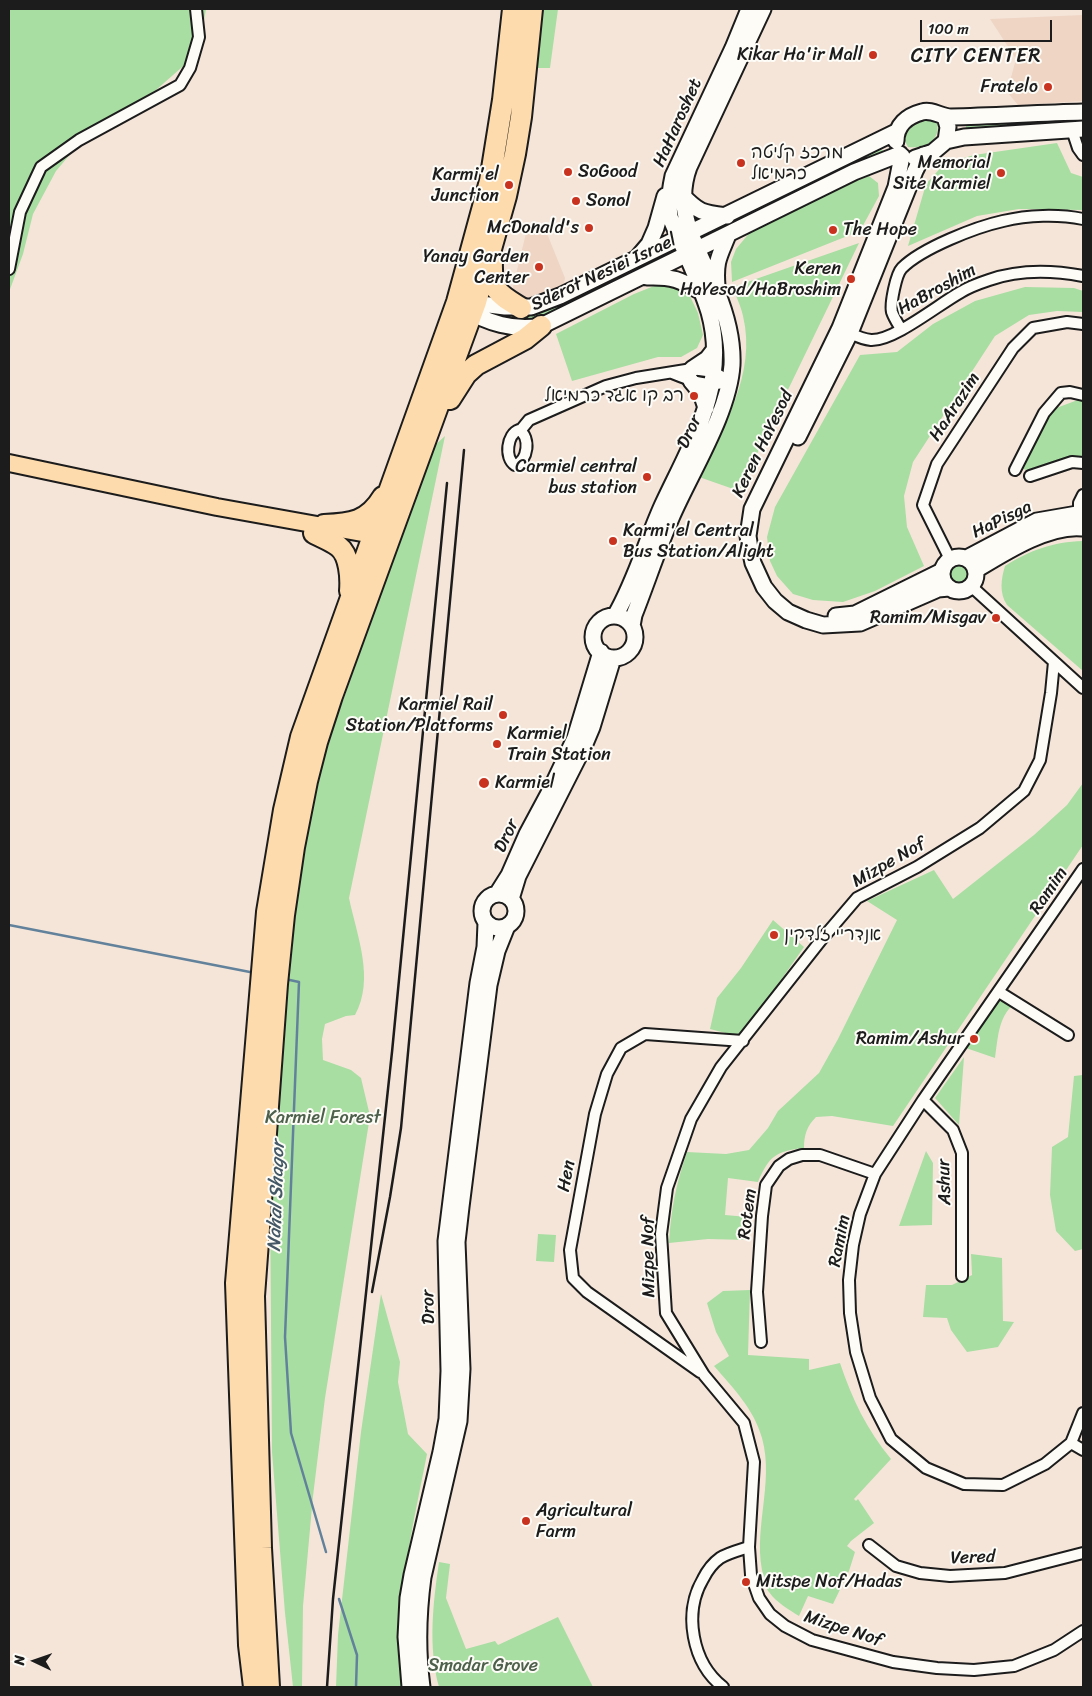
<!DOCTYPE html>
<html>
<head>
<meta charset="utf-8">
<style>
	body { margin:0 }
	#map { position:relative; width:1092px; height:1696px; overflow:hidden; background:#f5e5d9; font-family:Sriracha,sans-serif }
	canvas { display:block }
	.frame { position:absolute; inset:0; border:10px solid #1c1c1c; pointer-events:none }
	.north { position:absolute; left:10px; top:1636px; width:50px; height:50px; -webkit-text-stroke:4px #fdfcf7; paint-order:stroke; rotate:273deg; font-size:14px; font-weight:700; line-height:20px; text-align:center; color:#1c1c1c }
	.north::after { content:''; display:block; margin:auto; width:18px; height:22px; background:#1c1c1c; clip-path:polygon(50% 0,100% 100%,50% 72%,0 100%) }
	.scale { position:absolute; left:920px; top:20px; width:132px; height:22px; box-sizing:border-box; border:2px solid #1c1c1c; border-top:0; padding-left:6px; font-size:15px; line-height:18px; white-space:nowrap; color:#1c1c1c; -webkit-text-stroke:4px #fdfcf7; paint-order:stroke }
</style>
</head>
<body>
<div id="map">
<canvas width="1092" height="1696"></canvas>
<div class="frame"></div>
<div class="north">N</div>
<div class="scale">100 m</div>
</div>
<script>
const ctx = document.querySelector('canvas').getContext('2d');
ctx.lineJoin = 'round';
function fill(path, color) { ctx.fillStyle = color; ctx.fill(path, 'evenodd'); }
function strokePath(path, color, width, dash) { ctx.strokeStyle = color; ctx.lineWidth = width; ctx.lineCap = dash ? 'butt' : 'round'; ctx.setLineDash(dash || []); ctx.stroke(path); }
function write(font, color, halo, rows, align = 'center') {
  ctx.font = font + ' Sriracha,"Playpen Sans Hebrew",sans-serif'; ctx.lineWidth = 4; ctx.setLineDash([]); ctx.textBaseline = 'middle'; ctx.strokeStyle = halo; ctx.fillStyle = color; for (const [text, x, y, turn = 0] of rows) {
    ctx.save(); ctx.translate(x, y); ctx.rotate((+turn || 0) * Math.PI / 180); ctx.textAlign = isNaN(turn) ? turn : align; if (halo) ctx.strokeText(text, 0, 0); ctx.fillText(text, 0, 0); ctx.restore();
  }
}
fill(new Path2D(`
	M 1083,15 L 1083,101 L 1018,105 L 1007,92 L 1016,59 L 990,19 Z
	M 546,231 L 565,278 L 564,283 L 551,292 L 534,297 L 522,298 L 511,295 L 526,233 Z`), '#efd5c4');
fill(new Path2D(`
	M 9,9 L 206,9 L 202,32 L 189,61 L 156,90 L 89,132 L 56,171 L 33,214 L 23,254 L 9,292 Z
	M 540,9 L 558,9 L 550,68 L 534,68 Z
	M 1062,117 L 1063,126 L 966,132 L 966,121 Z
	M 931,120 L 937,123 C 941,141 924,149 908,147 L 905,141 C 906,127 919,121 931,120 Z
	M 1057,143 L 1071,173 L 1083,177 L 1083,210 L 1019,209 L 977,216 L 908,246 L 926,184 L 944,164 L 974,155 Z
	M 879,147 L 887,154 L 709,238 L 707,233 L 745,215 L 783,192 Z
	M 869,176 L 878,183 L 879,196 L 860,231 L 732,282 L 731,262 L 736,249 L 751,231 L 848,184 Z
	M 859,243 L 739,491 L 699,477 C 723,427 757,374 743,316 C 741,306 736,297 733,287 Z
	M 605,280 L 608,285 L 579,298 L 580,292 Z
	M 654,286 L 674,286 L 687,290 L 698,313 L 703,335 L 697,348 L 681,357 L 658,357 L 572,381 L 556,334 L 634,294 Z
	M 1025,287 L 1074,288 L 1083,291 L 1083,312 L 1057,311 L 1029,315 L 995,336 L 913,462 L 904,496 L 907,527 L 924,566 L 875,591 L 843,602 L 813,600 L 793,594 L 777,576 L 770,561 L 767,537 L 775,507 L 860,355 L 897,352 L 933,324 L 975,301 Z
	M 567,301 L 566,305 C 529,324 524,324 485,314 L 487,307 Z
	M 1083,398 L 1083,464 L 1069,458 L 1026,470 L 1019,467 L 1051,410 Z
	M 445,436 L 349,898 C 357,936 375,979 355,1015 L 346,1016 L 325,1024 L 322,1039 L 323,1060 L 351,1070 L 361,1078 L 370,1116 L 325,1398 L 313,1496 L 303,1606 L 302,1687 L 293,1687 L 285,1613 L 272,1452 L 270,1195 L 298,863 L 320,765 L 433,447 Z
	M 1083,541 L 1083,671 L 1007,605 C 999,593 1001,579 1005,566 C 1031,550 1052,542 1083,541 Z
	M950 573a10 10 0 1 1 20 0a10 10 0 1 1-20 0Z
	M 1083,783 L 1083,845 L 893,1126 L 832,1116 L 816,1117 C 807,1126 804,1135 804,1148 C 776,1151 769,1156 758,1182 L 728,1178 L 725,1215 L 748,1217 L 747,1240 L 708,1239 L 669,1243 C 671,1209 676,1184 687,1152 L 726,1154 L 749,1150 L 768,1128 L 778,1111 L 819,1073 L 838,1039 L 897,920 L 867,901 L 934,870 L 953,899 L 1034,835 L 1067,805 Z
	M 773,920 L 804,947 L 741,1037 L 710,1029 L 717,998 L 741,968 Z
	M 999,1001 L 1014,1004 C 998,1017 998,1039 995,1058 L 966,1048 Z
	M 964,1057 L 959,1125 L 935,1098 Z
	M 1083,1075 L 1083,1249 L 1075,1251 L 1056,1231 L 1050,1195 L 1052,1147 L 1068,1137 L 1074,1076 Z
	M 926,1151 L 933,1163 L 932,1225 L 899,1226 Z
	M 538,1234 L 556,1235 L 554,1262 L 536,1261 Z
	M 971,1254 L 1002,1258 L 1003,1321 L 1014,1322 L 998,1347 L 967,1352 L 951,1330 L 947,1318 L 923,1317 L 926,1285 L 952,1285 L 972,1275 Z
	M 750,1290 L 748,1355 L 809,1359 L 809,1370 L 840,1363 C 852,1399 867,1430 891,1459 L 854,1499 L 856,1501 L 858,1499 L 874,1523 L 851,1541 L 847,1546 L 855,1552 L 849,1571 L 833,1604 L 808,1596 L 799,1616 C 788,1609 777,1603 769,1592 C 766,1589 765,1583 764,1578 C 751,1533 775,1484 762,1438 C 754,1409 733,1388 714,1366 L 729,1356 L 716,1332 L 707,1303 L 723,1291 Z
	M 381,1294 L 400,1362 L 398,1382 L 408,1434 L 427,1454 L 413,1524 L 400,1600 L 399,1637 L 404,1687 L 336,1687 L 338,1635 L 361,1432 Z
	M 439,1562 L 450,1564 L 446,1598 L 466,1649 L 495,1641 L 498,1645 L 558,1617 L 593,1687 L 439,1687 C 428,1647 433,1603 439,1562 Z`), '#a8dea2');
strokePath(new Path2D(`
	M 9,925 L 255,973
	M 285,979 L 299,982 L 285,1337 L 291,1433 L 326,1552
	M 339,1599 L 357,1655 L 356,1687`), '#62829b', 2.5);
const street = new Path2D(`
	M 1072,130 L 1078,148 L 1083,155
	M 9,269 L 20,212 L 41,167 L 79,140 L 180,85 L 190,68 L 199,37 L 196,9
	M 901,329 C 898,324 894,318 892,312 C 890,304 896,274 902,268 C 922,248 976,227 1003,221 C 1028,215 1058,214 1083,219
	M 845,331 C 854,335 861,339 871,340 C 894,341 939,304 961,292 C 969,287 980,283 989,280 C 1020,269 1051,270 1083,276
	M 672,373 C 689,380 711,389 729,381
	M 519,430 C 531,437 528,461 515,465 C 504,458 507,434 519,430 Z
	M 520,431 L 529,420 L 606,386 L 636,378 L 692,369 L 714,372 L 729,381
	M 1015,470 L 1044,413 L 1061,393 L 1070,392 L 1083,395
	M 1030,476 L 1072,462 L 1083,463
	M 1079,512 L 1079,503 L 1083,495
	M 950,559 L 923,505 L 937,464 L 1013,348 L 1033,328 L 1067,322 L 1083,324
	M 971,586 L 1083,688
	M 1054,662 L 1051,693 L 1040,760 L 1024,791 L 980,828 L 917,867 L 857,898 L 822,939 L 721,1067 L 691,1119 L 667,1188 L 661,1234 L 666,1313 L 704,1375 L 744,1423 L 754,1462 L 749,1547 L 751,1575 L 759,1598 L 770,1614 L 785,1626 L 812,1640 L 893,1662 L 937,1668 L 974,1670 L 1014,1666 L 1054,1650 L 1083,1631
	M 1083,869 L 923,1100 L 875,1174 L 860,1214 L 853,1245 L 849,1280 L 850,1313 L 856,1352 L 870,1398 L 891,1439 L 926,1468 L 964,1484 L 1003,1485 L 1045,1464 L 1071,1443 L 1083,1413
	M 999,992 L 1068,1035
	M 923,1100 L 953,1130 L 962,1153 L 962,1276
	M 761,1342 L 757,1292 L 762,1216 L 766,1185 L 779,1166 L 789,1159 L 802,1155 L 820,1155 L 875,1174
	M 700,1372 L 587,1292 L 573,1278 L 570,1250 L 595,1114 L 607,1074 L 621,1048 L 645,1034 L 743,1041
	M 1071,1443 L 1083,1450
	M 869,1545 L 896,1566 L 920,1573 L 950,1576 L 1005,1573 L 1083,1553
	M 723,1687 C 692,1663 683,1613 703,1579 C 707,1571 713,1563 720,1558 C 728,1553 740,1550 749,1547`);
const secondary = new Path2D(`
	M 896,141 C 896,125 907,116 922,112 C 932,109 941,117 951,117 C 995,116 1039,113 1083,112
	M 946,141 L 964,137 L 1083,129
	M 902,156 L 896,187 L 840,328 L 752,509 L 748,536 L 750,549 L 753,563 L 764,587 L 775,601 L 788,612 L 806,620 L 823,625 L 860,623 L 938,589 L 949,588
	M 915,158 L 933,152 L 946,141 L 948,127 L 945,117
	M 682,195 C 699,213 703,213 727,216
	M 638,257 L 649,244 L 656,228 L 665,196
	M 647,277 C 673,276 680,280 702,292
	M 717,286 C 715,261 719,257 728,235
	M 465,302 L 505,307 L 531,307 L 560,296 L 896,132
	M 464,308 C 486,323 515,331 541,326 L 854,172 L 900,154
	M 692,369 L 707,359 L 714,350
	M 691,381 L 701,393 L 706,408
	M 798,437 L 850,333 L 915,171 L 923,155
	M942 574a17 17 0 1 1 34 0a17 17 0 1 1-34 0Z
	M 967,558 L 1037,521 L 1083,513
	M 976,570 C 1004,553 1049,524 1083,528
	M 615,616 C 636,580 646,541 663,504 C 692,442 729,383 709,312 C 699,280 683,248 670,217 C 668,203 670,190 673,176 L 733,48 L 749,9
	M 836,616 L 855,614 L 942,571
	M593 637a21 21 0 1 1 42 0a21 21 0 1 1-42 0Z
	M 632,626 L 634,615 C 647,582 658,548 672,516 C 691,472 729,413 732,365 C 733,341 726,314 717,292 C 699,250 672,213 689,167 L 763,9
	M482 911a17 17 0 1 1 34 0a17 17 0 1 1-34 0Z
	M 497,894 L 509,875 L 527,834 L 549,793 L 575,738 L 601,652
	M 511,899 L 518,876 L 584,746 L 592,727 L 613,658
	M 410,1687 L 406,1637 L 408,1598 L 412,1575 L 441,1452 L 447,1419 L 449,1371 L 446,1241 L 478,983 L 485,947 L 486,923
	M 422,1687 C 417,1650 418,1614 423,1577 L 459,1421 L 462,1369 L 457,1242 L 461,1207 L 489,985 L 497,951 L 507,926`);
const primary = new Path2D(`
	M 9,463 L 217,507 L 373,535 L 383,542`);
const highway = new Path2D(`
	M 492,261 C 491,291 497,293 521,308
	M 450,399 L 466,374 L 476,365 L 525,339 L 541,326
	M 324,525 C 351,524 368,522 383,497
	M 314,533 C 321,537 332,541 338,546 C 350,555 351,578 350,591
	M 254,1687 L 249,1645 L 236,1283 L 267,912 L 284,810 L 301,737 L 457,302 L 490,181 L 503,100 L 513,9
	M 269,1687 L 261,1548 L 254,1296 L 277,984 L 284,915 L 294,847 L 307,781 L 317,742 L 332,696 L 476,302 L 506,196 L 515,154 L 521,117 L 532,9`);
strokePath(street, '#1c1c1c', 14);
strokePath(secondary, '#1c1c1c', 19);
strokePath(primary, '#1c1c1c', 20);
strokePath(highway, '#1c1c1c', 24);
strokePath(street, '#fdfcf7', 10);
strokePath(secondary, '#fdfcf7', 15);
strokePath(primary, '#fedbac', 16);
strokePath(highway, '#fedbac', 20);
strokePath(new Path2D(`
	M 372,1292 L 390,1197 L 401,1128 L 464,450
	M 327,1687 L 333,1599 L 392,1052 L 447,483`), '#1c1c1c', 2.5);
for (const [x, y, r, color] of [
	[873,55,5,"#c8321e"],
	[1048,87,5,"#c8321e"],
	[741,163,5,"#c8321e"],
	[568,172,5,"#c8321e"],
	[1001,173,5,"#c8321e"],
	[509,185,5,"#c8321e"],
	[576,201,5,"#c8321e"],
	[589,228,5,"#c8321e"],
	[833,230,5,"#c8321e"],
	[539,267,5,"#c8321e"],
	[851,279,5,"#c8321e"],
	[694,396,5,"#c8321e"],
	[647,477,5,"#c8321e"],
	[613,541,5,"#c8321e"],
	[996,618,5,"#c8321e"],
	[503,715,5,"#c8321e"],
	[497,744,5,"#c8321e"],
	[484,783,6,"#c8321e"],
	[774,935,5,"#c8321e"],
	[974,1039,5,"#c8321e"],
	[526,1521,5,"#c8321e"],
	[746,1582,5,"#c8321e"]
]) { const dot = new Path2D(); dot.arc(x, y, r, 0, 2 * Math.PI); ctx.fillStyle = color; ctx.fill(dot); strokePath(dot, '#fdfcf7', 2); }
write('18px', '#1c1c1c', '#fdfcf7', [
	["Kikar Ha'ir Mall",863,55],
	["Fratelo",1038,87],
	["מרכז קליטה",751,153,"left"],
	["כרמיאל",751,174,"left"],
	["Memorial",991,163],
	["Site Karmiel",991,184],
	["SoGood",578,172,"left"],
	["Karmi'el",499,175],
	["Junction",499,196],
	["Sonol",586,201,"left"],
	["McDonald's",579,228],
	["The Hope",843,230,"left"],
	["Yanay Garden",529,257],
	["Center",529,278],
	["Keren",841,269],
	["HaYesod/HaBroshim",841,290],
	["רב קו אגד כרמיאל",684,396],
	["Carmiel central",637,467],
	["bus station",637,488],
	["Karmi'el Central",623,531,"left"],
	["Bus Station/Alight",623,552,"left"],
	["Ramim/Misgav",986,618],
	["Karmiel Rail",493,705],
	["Station/Platforms",493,726],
	["Karmiel",507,734,"left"],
	["Train Station",507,755,"left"],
	["Karmiel",495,783,"left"],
	["אנדריי זלדקין",784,935,"left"],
	["Ramim/Ashur",964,1039],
	["Agricultural",536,1511,"left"],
	["Farm",536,1532,"left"],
	["Mitspe Nof/Hadas",756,1582,"left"]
], 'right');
write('18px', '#1c1c1c', '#fdfcf7', [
	["HaHaroshet",678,123,-66],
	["Sderot Nesiei Israel",604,273,-25],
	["HaBroshim",937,290,-29],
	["HaArazim",955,407,-57],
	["Dror",690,432,-65],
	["Keren HaYesod",763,444,-64],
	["HaPisga",1002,520,-26],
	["Dror",507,836,-65],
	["Mizpe Nof",889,863,-30],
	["Ramim",1049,891,-56],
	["Hen",567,1176,-79],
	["Ashur",945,1182,-92],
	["Rotem",748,1214,-83],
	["Ramim",840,1241,-79],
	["Mizpe Nof",649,1257,-91],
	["Dror",429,1307,-92],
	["Vered",973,1558,-2],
	["Mizpe Nof",843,1629,18]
]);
write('18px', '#4d604b', '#fdfcf7', [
	["Karmiel Forest",323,1118],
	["Smadar Grove",483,1666]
]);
write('italic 19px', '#455866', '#fdfcf7', [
	["Nahal Shagor",277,1196,-88]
]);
ctx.letterSpacing = '1px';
write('20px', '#1c1c1c', '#fdfcf7', [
	["CITY CENTER",976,57]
]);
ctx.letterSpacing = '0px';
</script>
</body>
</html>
